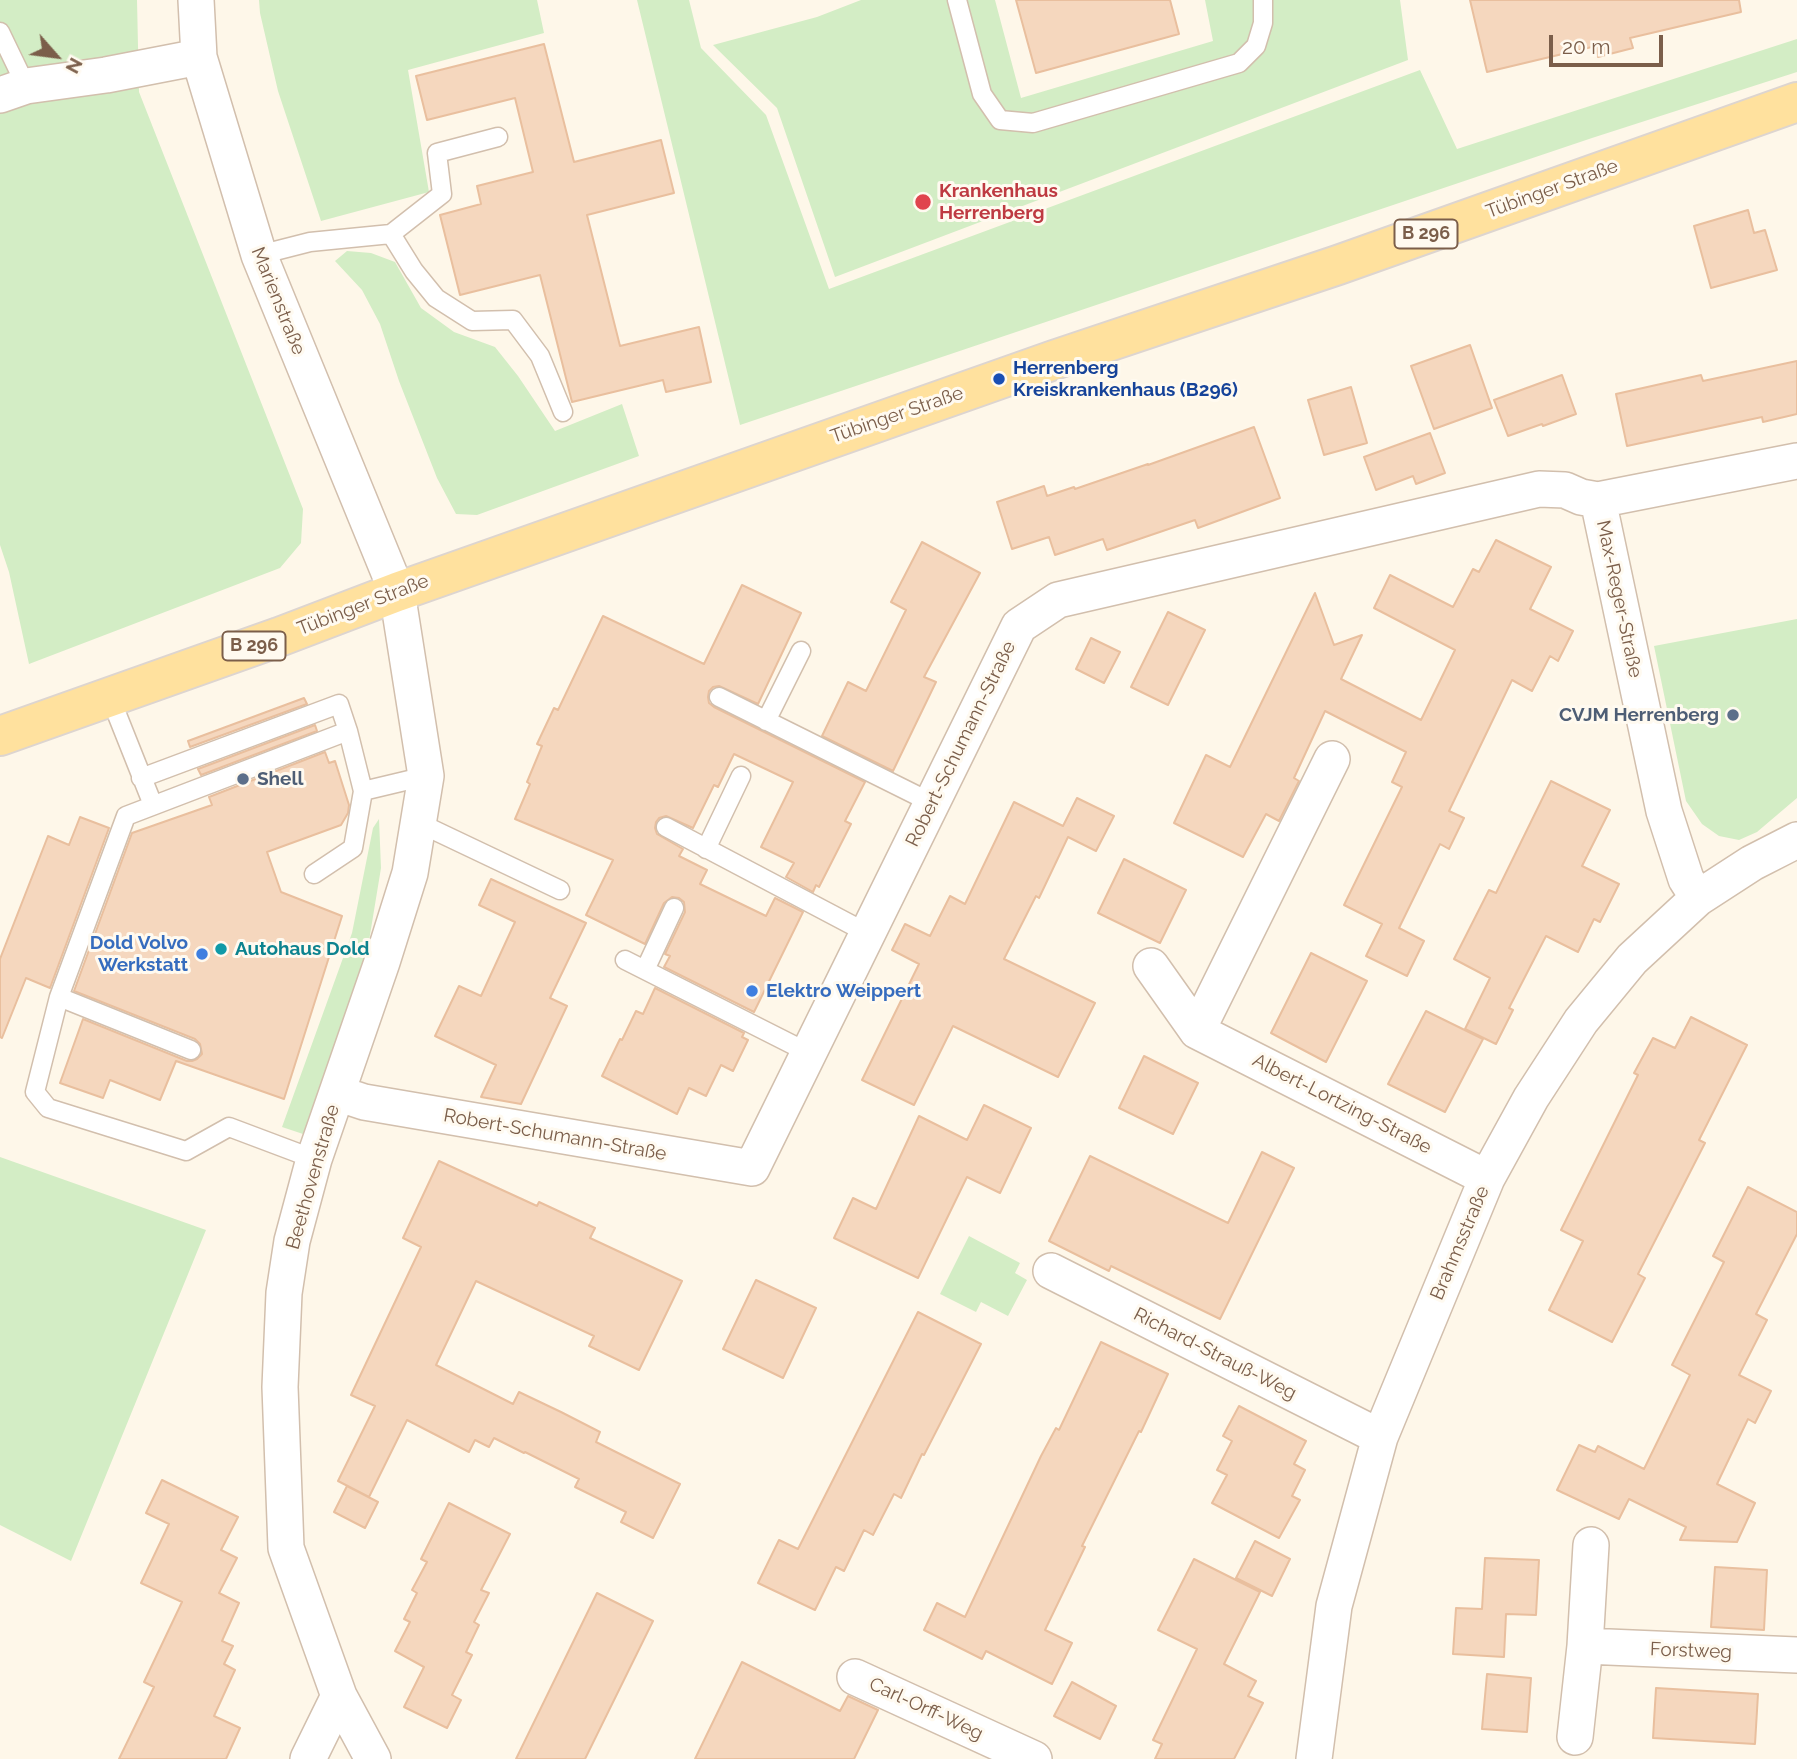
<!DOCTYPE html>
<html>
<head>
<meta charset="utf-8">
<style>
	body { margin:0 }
	#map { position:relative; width:1797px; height:1759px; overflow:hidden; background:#fef7e9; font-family:Raleway,sans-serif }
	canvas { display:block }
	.north { position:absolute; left:21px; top:21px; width:70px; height:70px; -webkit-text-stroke:5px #fffaf0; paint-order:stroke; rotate:118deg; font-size:19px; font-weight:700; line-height:28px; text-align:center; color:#7b5e4a }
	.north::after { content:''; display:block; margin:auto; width:24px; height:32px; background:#7b5e4a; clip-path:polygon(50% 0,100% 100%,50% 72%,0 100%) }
	.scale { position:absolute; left:1549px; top:35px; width:114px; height:32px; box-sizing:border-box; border:4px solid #7b5e4a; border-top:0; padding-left:9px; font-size:21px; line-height:24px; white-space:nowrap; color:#7b5e4a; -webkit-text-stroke:5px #fffaf0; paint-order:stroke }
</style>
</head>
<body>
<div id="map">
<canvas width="1797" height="1759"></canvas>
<div class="north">N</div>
<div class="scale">20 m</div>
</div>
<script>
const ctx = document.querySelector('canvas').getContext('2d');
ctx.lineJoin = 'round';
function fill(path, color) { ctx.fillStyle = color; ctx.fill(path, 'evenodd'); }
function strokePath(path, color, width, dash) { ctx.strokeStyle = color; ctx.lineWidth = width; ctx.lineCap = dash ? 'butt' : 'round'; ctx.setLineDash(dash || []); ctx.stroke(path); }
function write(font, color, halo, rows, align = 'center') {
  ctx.font = font + ' Raleway,sans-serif'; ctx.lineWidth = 6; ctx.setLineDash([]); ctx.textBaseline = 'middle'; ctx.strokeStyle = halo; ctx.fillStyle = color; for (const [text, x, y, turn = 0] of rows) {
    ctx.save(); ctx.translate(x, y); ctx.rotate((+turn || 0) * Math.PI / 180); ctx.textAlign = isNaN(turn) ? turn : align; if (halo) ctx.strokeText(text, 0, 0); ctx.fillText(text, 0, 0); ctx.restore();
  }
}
fill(new Path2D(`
	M 0,0 L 137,0 L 139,92 L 303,509 L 301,543 L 280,568 L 29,664 L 9,572 L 0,545 Z
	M 259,0 L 537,0 L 544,33 L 408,70 L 429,192 L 321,221 L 278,91 L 260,13 Z
	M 637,0 L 689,0 L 701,48 L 766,115 L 829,289 L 1420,70 L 1457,149 L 1797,39 L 1797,72 L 1592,138 L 740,425 Z
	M 861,0 L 995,0 L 1021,98 L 1213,41 L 1205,0 L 1400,0 L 1408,60 L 835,277 L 777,108 L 713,45 L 817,17 Z
	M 347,251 L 371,253 L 395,262 L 421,308 L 454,332 L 495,347 L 518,376 L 555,431 L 622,404 L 639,456 L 477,515 L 456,514 L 437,478 L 399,381 L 380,324 L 362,290 L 335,261 Z
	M 1797,619 L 1797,798 L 1757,832 L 1739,840 L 1719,836 L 1702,824 L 1686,801 L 1654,646 Z
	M 379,819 L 381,868 L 368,947 L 303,1134 L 282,1127 L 352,933 L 373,828 Z
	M 0,1157 L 206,1230 L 71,1561 L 0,1525 Z
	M 969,1236 L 1020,1263 L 1015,1273 L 1027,1280 L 1008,1316 L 981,1302 L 976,1312 L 940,1294 Z`), '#d3edc5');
const building = new Path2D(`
	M 1016,0 L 1170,0 L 1179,34 L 1036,73 Z
	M 1470,0 L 1739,0 L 1741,12 L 1630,38 L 1633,48 L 1598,57 L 1596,46 L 1487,72 Z
	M 544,44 L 574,162 L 661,140 L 674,193 L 587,215 L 620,346 L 699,327 L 711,382 L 666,392 L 663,380 L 572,402 L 540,275 L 460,295 L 440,215 L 481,204 L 477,186 L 533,172 L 515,98 L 427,120 L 416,76 Z
	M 1748,210 L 1754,233 L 1765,230 L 1777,270 L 1711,288 L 1694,226 Z
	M 1470,345 L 1492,408 L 1434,429 L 1411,366 Z
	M 1797,361 L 1797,414 L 1763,422 L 1762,417 L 1627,446 L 1616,394 L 1701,375 L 1703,381 Z
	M 1562,375 L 1576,414 L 1543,426 L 1542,424 L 1508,436 L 1494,400 Z
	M 1351,387 L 1367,443 L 1324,455 L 1308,400 Z
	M 1254,427 L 1280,498 L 1198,528 L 1195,520 L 1107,550 L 1103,539 L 1055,555 L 1049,537 L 1012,549 L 997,502 L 1044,486 L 1047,496 L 1074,487 L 1075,489 L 1148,464 L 1148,465 Z
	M 1430,433 L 1445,473 L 1416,484 L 1413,476 L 1376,490 L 1364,457 Z
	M 1496,540 L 1551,567 L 1530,609 L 1573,631 L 1558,661 L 1550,656 L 1532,691 L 1512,680 L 1449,811 L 1464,818 L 1449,849 L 1440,844 L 1399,928 L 1424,941 L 1407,976 L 1366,956 L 1382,924 L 1344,905 L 1402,787 L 1392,782 L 1406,752 L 1325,711 L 1294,778 L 1299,781 L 1279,821 L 1266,814 L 1243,857 L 1174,823 L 1206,755 L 1230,767 L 1315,593 L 1334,645 L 1362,635 L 1341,679 L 1421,720 L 1455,650 L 1374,608 L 1390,575 L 1453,607 L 1473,569 L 1479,572 Z
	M 922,542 L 980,573 L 924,677 L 936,682 L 893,771 L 822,736 L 848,682 L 866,691 L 906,610 L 891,602 Z
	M 742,585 L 801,613 L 758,704 L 719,686 L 713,687 L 709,691 L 708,697 L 709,703 L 714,707 L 865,782 L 845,821 L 851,824 L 819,887 L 816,885 L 813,892 L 786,877 L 794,863 L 761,847 L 793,782 L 734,754 L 718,787 L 714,785 L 693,828 L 666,816 L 659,818 L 656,822 L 655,828 L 657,834 L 683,849 L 679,856 L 707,870 L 700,884 L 766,916 L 775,898 L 803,912 L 754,1012 L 664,967 L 670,956 L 665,954 L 685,912 L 684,902 L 679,898 L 672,897 L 664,903 L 645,944 L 586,915 L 613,860 L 515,819 L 530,784 L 527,782 L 542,746 L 537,744 L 554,708 L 558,710 L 603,616 L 704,664 Z
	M 1168,612 L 1205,630 L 1168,705 L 1131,687 Z
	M 1091,638 L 1120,652 L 1104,683 L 1076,669 Z
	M 304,698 L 307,704 L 190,747 L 188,741 Z
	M 315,725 L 317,731 L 201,775 L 198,769 Z
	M 325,752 L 329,763 L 335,761 L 349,805 L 348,813 L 341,825 L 267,852 L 281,892 L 342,916 L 284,1099 L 176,1061 L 160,1100 L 110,1080 L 103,1098 L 60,1083 L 83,1019 L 187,1061 L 192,1061 L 197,1059 L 202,1054 L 200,1044 L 195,1039 L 74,991 L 132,833 L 212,805 L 209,797 Z
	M 1551,781 L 1610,810 L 1582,866 L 1619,884 L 1600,922 L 1594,919 L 1578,952 L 1546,936 L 1509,1008 L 1513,1010 L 1496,1044 L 1465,1029 L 1490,978 L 1454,959 L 1489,890 L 1496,893 Z
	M 1077,798 L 1114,816 L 1096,851 L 1068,837 L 1039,898 L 1036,896 L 1004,959 L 1095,1003 L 1058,1077 L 953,1026 L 914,1105 L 862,1080 L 919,964 L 892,950 L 905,924 L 930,936 L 950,896 L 965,904 L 1014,802 L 1063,826 Z
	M 80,817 L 109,828 L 50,988 L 26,978 L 2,1038 L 0,1037 L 0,959 L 48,836 L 69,845 Z
	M 1124,859 L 1186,890 L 1160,943 L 1098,913 Z
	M 491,879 L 586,923 L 550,998 L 567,1006 L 521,1104 L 481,1097 L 496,1065 L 435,1036 L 459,986 L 481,996 L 515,922 L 479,905 Z
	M 1311,953 L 1367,981 L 1326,1062 L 1271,1033 Z
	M 655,988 L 744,1033 L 742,1037 L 748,1040 L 733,1071 L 721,1065 L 706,1096 L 689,1088 L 677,1114 L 602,1076 L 620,1039 L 622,1040 L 636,1011 L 643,1014 Z
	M 1426,1011 L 1483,1039 L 1445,1112 L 1388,1084 Z
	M 1691,1017 L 1747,1045 L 1699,1140 L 1705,1143 L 1638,1274 L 1645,1278 L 1612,1342 L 1549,1310 L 1583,1241 L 1561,1230 L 1638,1075 L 1634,1073 L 1653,1038 L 1675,1048 Z
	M 1144,1056 L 1198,1083 L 1173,1134 L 1119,1108 Z
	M 984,1105 L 1031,1128 L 1000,1193 L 967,1177 L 918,1278 L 834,1238 L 853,1198 L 876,1209 L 919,1116 L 967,1140 Z
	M 1262,1152 L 1294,1168 L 1220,1319 L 1111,1266 L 1109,1271 L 1049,1241 L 1090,1156 L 1228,1223 Z
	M 439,1161 L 537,1206 L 539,1202 L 595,1228 L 590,1238 L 682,1281 L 639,1370 L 589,1346 L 594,1336 L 476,1281 L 436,1365 L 513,1404 L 519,1392 L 561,1412 L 600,1432 L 596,1442 L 680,1484 L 653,1538 L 621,1522 L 626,1512 L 575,1487 L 579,1479 L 525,1452 L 524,1453 L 494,1438 L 489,1447 L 475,1440 L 469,1452 L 407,1420 L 369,1497 L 338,1481 L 375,1406 L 351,1395 L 421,1247 L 403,1238 Z
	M 1748,1187 L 1797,1212 L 1797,1234 L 1756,1314 L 1767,1320 L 1739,1375 L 1771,1391 L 1755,1423 L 1748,1419 L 1717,1484 L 1755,1503 L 1737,1542 L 1680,1540 L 1686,1527 L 1629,1499 L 1619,1519 L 1557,1490 L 1579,1445 L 1595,1452 L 1598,1446 L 1644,1469 L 1690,1375 L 1672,1365 L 1724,1262 L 1713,1256 Z
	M 756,1280 L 816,1308 L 783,1378 L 723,1349 Z
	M 918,1312 L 981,1344 L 924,1455 L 922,1454 L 901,1498 L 894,1494 L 873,1535 L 864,1530 L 844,1571 L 836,1567 L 815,1610 L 758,1583 L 779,1540 L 798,1549 Z
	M 1101,1342 L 1168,1374 L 1141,1432 L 1139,1431 L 1082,1546 L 1085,1547 L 1045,1630 L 1072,1643 L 1052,1684 L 986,1651 L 982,1659 L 924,1630 L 937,1603 L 965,1617 L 1041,1456 L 1056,1428 L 1059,1430 Z
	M 1239,1406 L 1306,1441 L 1294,1464 L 1305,1470 L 1292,1496 L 1300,1500 L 1279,1538 L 1212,1503 L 1227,1475 L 1217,1470 L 1232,1441 L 1223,1436 Z
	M 162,1480 L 238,1517 L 221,1550 L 237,1558 L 219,1593 L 239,1603 L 222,1641 L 233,1646 L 224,1664 L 235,1670 L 214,1716 L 240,1728 L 226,1759 L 119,1759 L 154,1687 L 144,1682 L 182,1602 L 141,1583 L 169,1524 L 146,1513 Z
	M 347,1486 L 378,1502 L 365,1528 L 334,1512 Z
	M 449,1503 L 510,1534 L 481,1590 L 489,1593 L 474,1622 L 479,1625 L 466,1652 L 472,1655 L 452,1695 L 461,1700 L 447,1728 L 404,1707 L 424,1667 L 395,1651 L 410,1622 L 404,1619 L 417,1593 L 412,1590 L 427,1562 L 421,1559 Z
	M 1255,1541 L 1290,1559 L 1272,1596 L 1236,1578 Z
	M 1485,1558 L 1539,1560 L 1536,1615 L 1506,1614 L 1504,1657 L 1453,1654 L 1456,1608 L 1482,1609 Z
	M 1194,1559 L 1260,1592 L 1224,1664 L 1256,1681 L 1248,1696 L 1263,1703 L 1234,1759 L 1155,1759 L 1162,1744 L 1153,1740 L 1197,1649 L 1158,1630 Z
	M 1715,1567 L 1767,1570 L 1764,1630 L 1711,1627 Z
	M 597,1593 L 653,1621 L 585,1759 L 516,1759 Z
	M 742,1662 L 840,1711 L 848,1696 L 878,1710 L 854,1759 L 695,1759 Z
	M 1487,1674 L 1531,1678 L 1527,1732 L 1482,1729 Z
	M 1072,1682 L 1116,1706 L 1100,1739 L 1054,1716 Z
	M 1656,1688 L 1758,1694 L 1755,1744 L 1653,1738 Z`);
fill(building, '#f5d7be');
strokePath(building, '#e9bf9e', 2);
const service = new Path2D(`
	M 957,0 L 982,94 L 1000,120 L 1033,123 L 1239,63 L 1256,46 L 1263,23 L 1263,0
	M 0,32 L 26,86
	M 391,234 L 442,194 L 437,153 L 498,137
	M 259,255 L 310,242 L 391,234 L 414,271 L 436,298 L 472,321 L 513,320 L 540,356 L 563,412
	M 110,697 L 153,805
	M 719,697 L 932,803
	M 766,721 L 801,651
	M 141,778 L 339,704 L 348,731
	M 419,823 L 560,890
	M 666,827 L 867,933
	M 706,849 L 741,776
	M 314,874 L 353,848 L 363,791
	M 625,960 L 809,1053
	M 645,970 L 674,908
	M 59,997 L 191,1050
	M 314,1159 L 229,1127 L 186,1151 L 48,1108 L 35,1092 L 59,997 L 126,816 L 348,731 L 363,791 L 426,776`);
const minor = new Path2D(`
	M 196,0 L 199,57 L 259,255 L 397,592 L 426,776 L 410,873 L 382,962 L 314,1159 L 292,1241 L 284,1293 L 280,1387 L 286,1548 L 339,1696 L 373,1759
	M 0,95 L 26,86 L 106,75 L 199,57
	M 1598,500 L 1664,811 L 1686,879 L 1698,898
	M 1332,759 L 1197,1031 L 1487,1178
	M 1151,966 L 1197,1031
	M 337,1093 L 364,1102 L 752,1168 L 1019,626 L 1058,600 L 1539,489 L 1565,490 L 1581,497 L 1598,500 L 1797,461
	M 1051,1271 L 1380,1437
	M 1585,1646 L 1797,1655
	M 855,1677 L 1034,1759
	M 1575,1737 L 1585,1646 L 1591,1545
	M 308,1759 L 339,1696
	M 1314,1759 L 1334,1606 L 1380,1437 L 1487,1178 L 1531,1098 L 1581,1021 L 1632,959 L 1698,898 L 1752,863 L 1797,840`);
const primary = new Path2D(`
	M 0,736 L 279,637 L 397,592 L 1054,360 L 1338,265 L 1797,102`);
strokePath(service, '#d2bfad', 21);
strokePath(minor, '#d2bfad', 38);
strokePath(primary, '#ddd5d0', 42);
strokePath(service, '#fff', 18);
strokePath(minor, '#fff', 35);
strokePath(primary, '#ffe19e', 38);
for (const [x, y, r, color] of [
	[923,202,9,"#e0444e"],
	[999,379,7,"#1a4fb4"],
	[1733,715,7,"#5c6f8a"],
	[243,779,7,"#5c6f8a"],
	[221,949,7,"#0f9aa8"],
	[202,954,7,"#3f7fe0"],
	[752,991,7,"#3f7fe0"]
]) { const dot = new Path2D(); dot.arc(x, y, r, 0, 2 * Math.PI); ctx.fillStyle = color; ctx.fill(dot); strokePath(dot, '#fffaf0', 2.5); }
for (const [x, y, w] of [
	[1426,234,63],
	[254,646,63]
]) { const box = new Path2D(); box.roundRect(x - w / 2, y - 14.5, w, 29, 5); ctx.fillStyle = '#fffaf0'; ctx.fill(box); strokePath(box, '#7b5e4a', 2); }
write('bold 18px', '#7b5e4a', null, [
	["B 296",1426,234],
	["B 296",254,646]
]);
write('19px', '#7b5e4a', '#fffaf0', [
	["Tübinger Straße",1552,189,-20],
	["Marienstraße",278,301,68],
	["Tübinger Straße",897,415,-19],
	["Max-Reger-Straße",1619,599,78],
	["Tübinger Straße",363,605,-21],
	["Robert-Schumann-Straße",961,744,-64],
	["Albert-Lortzing-Straße",1342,1104,27],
	["Robert-Schumann-Straße",555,1135,10],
	["Beethovenstraße",313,1177,-74],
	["Brahmsstraße",1460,1243,-67],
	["Richard-Strauß-Weg",1215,1354,27],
	["Forstweg",1691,1651,2],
	["Carl-Orff-Weg",926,1709,25]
]);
write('bold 19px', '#be3a42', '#fffaf0', [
	["Krankenhaus",939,191],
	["Herrenberg",939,213]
], 'left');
write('bold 19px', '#164399', '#fffaf0', [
	["Herrenberg",1013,368],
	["Kreiskrankenhaus (B296)",1013,390]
], 'left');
write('bold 19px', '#4e5e75', '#fffaf0', [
	["CVJM Herrenberg",1719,715],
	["Shell",257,779,"left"]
], 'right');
write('bold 19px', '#366cbe', '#fffaf0', [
	["Dold Volvo",188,943],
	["Werkstatt",188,965],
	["Elektro Weippert",766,991,"left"]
], 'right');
write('bold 19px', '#0d838f', '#fffaf0', [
	["Autohaus Dold",235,949]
], 'left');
</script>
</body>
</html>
